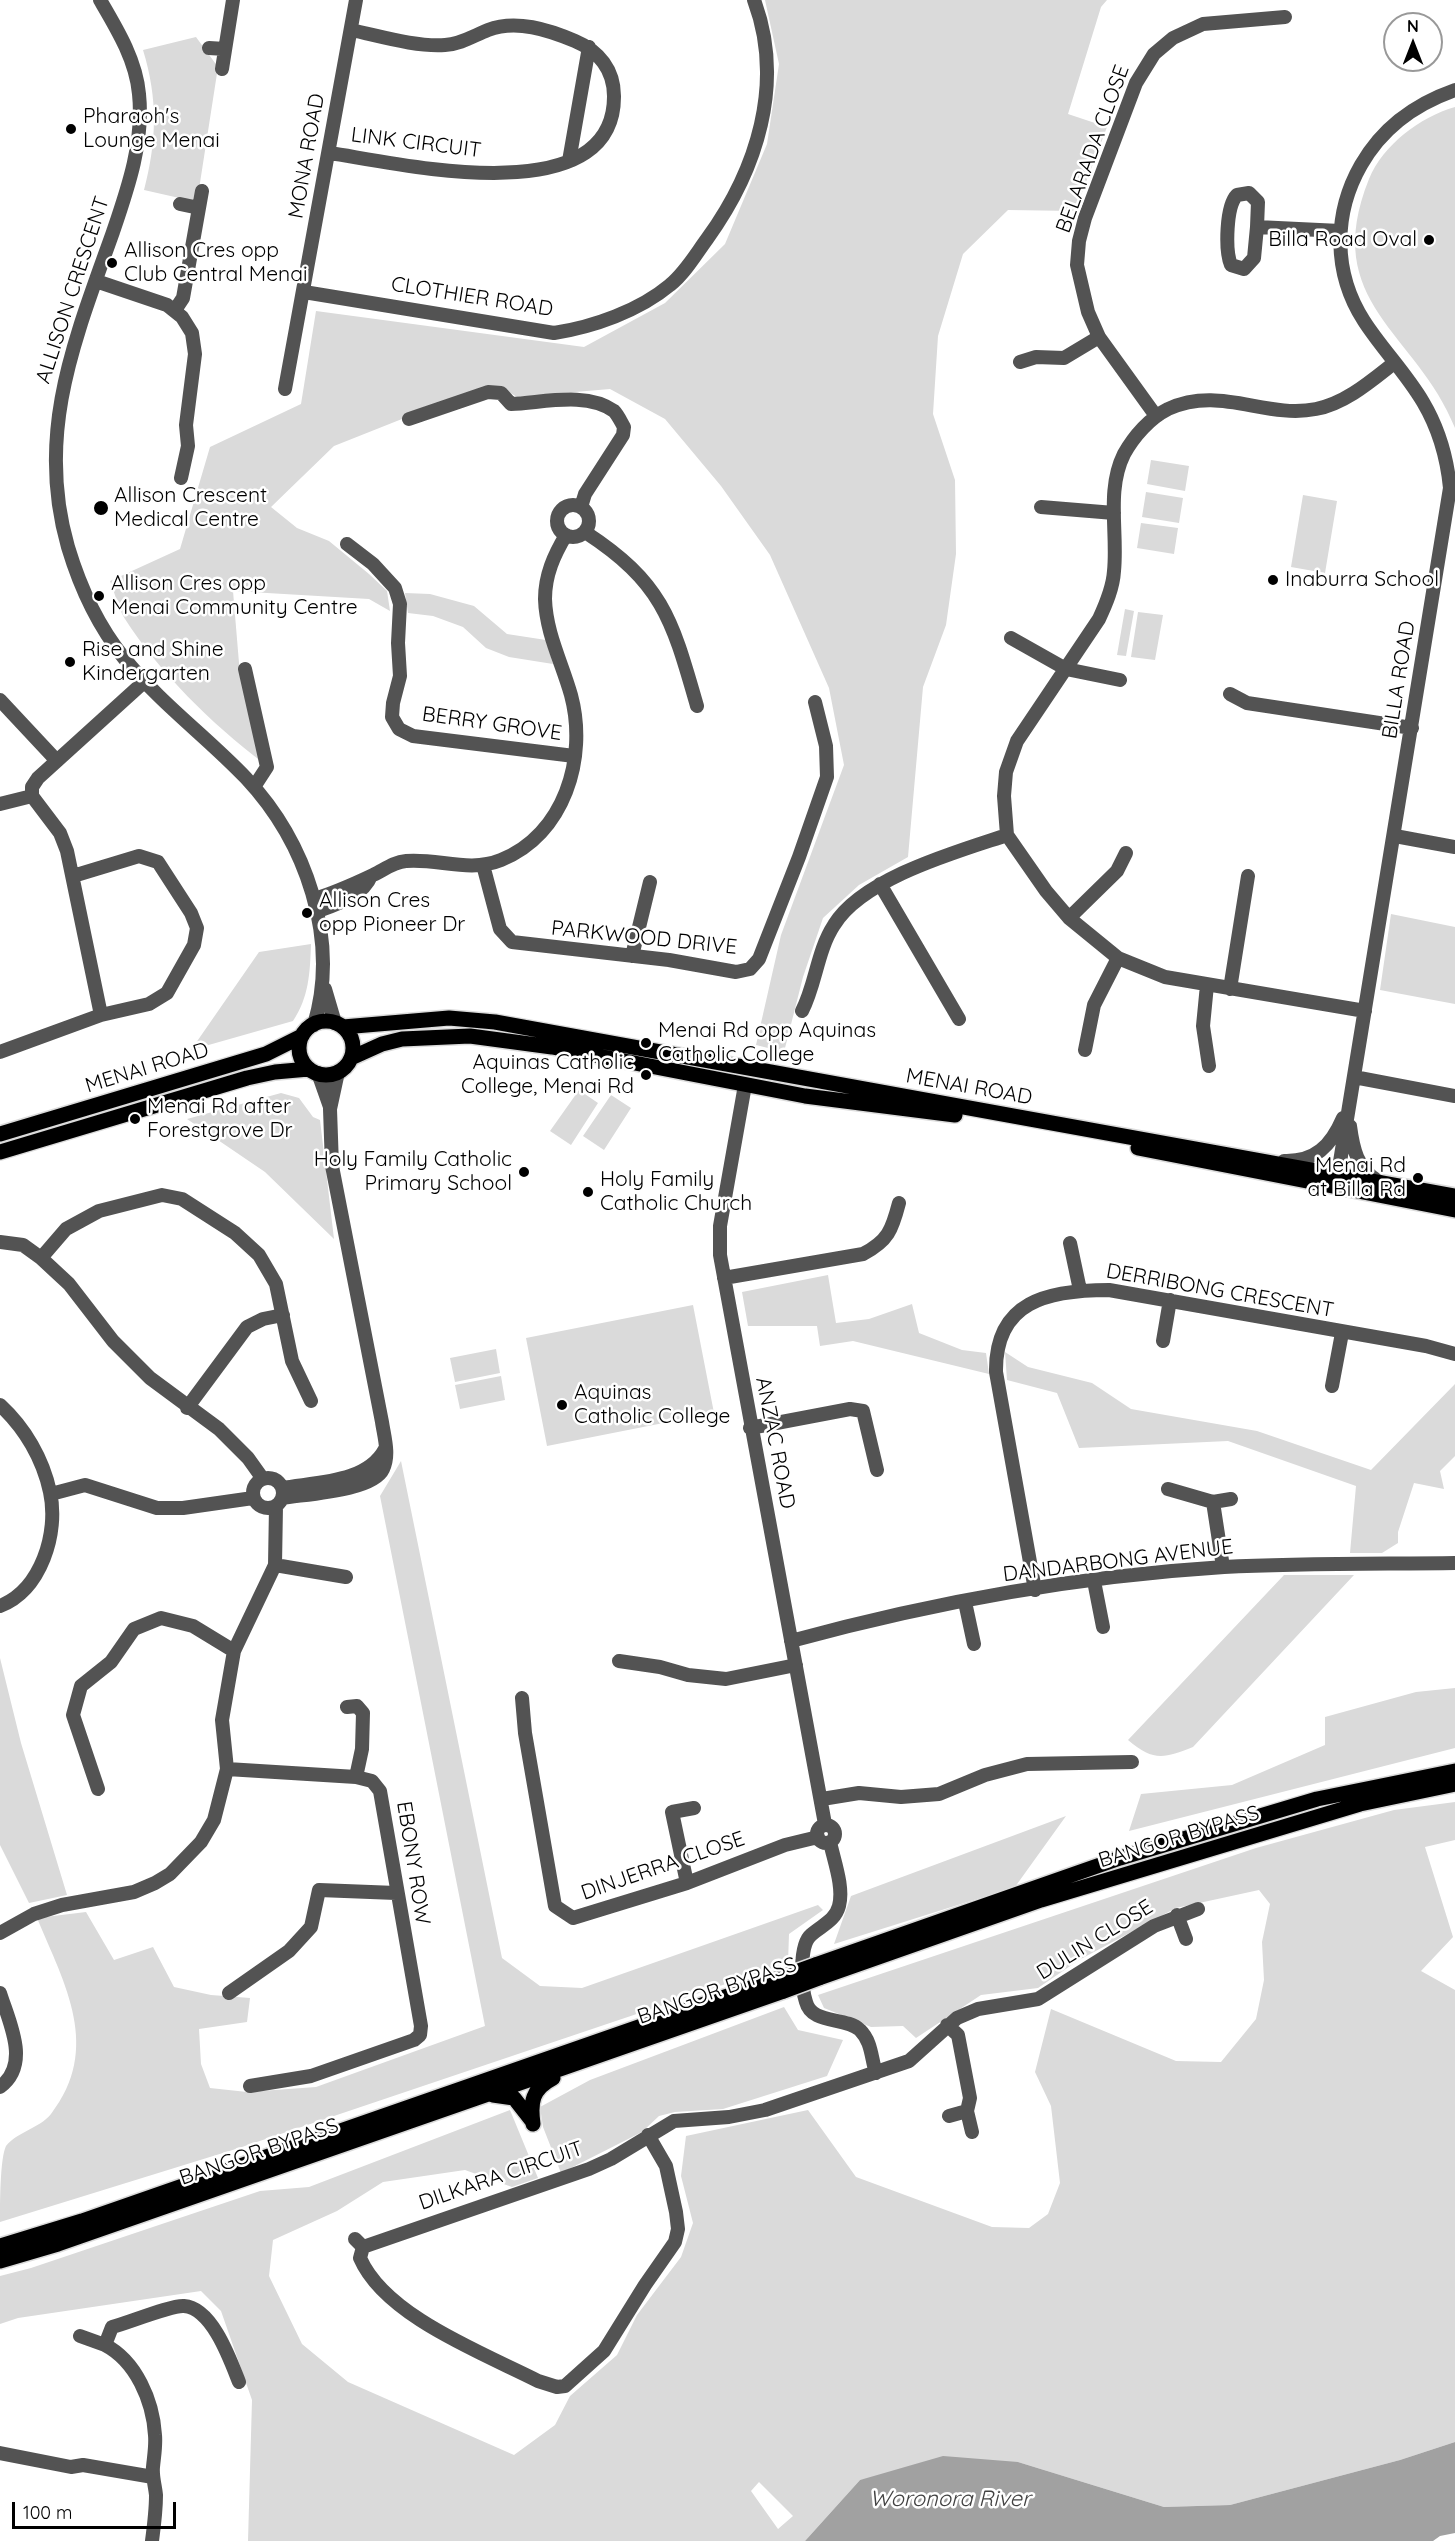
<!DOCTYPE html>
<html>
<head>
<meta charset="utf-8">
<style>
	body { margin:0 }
	#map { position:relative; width:1455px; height:2541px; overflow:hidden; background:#fff; font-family:Quicksand,sans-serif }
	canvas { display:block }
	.north { position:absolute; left:1383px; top:12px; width:60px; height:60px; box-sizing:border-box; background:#fff; border:2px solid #999; border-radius:50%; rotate:0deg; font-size:16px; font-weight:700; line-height:24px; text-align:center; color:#000 }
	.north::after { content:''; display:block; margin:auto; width:21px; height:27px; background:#000; clip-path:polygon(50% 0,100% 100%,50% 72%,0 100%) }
	.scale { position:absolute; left:12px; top:2502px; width:164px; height:27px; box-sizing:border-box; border:3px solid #000; border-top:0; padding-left:8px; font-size:18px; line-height:21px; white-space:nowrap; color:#000; -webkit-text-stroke:4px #fff; paint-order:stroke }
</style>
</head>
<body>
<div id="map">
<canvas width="1455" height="2541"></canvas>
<div class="north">N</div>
<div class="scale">100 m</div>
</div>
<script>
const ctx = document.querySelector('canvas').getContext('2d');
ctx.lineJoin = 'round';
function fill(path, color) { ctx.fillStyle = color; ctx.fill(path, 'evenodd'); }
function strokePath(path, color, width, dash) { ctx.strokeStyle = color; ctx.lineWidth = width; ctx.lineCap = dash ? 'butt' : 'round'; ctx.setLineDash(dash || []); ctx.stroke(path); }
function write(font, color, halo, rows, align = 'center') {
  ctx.font = font + ' Quicksand,sans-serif'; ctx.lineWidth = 5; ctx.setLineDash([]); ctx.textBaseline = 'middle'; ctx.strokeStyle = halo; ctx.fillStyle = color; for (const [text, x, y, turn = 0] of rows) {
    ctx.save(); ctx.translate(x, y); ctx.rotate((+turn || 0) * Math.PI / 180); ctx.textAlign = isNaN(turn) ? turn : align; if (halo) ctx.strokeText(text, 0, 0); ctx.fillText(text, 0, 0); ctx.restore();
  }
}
fill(new Path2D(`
	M 765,0 L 1107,0 L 1101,7 L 1068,114 L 1107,127 L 1075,211 L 1008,210 L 963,254 L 938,336 L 933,414 L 955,480 L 956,554 L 946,625 L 923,687 L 908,857 L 859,885 L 823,918 L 803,977 L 784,1052 L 756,1045 L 781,935 L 844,765 L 829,688 L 770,555 L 721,486 L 665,419 L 610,389 L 517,397 L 504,389 L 480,388 L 334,446 L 271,507 L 297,528 L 329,541 L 369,574 L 387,591 L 390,611 L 369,599 L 233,591 L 240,675 L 262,762 C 213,725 158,671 125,619 C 118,608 115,593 110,581 L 180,549 L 210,447 L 301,404 L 316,311 L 584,347 L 665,303 L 725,244 L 767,144 L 779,64 Z
	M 196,37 L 218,67 L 197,202 L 144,190 C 157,141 158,99 143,50 Z
	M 1455,107 L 1455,428 C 1417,332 1319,303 1369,179 C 1383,145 1420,117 1455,107 Z
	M 1151,460 L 1189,466 L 1185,491 L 1147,484 Z
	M 1146,492 L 1183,498 L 1179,523 L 1142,517 Z
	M 1303,495 L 1337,501 L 1325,573 L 1291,567 Z
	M 1141,523 L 1178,528 L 1174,554 L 1137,548 Z
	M 405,593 L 430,594 L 474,606 L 507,634 L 546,640 L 553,664 L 509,657 L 486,648 L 463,627 L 433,616 L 408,613 Z
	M 1125,609 L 1134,611 L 1126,656 L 1117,655 Z
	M 1138,612 L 1163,615 L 1155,660 L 1131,657 Z
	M 1391,914 L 1455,927 L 1455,1004 L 1380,990 Z
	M 311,944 C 310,973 309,997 293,1021 L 191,1050 L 259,952 Z
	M 579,1090 L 598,1103 L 571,1145 L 550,1131 Z
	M 281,1093 L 299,1098 L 313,1117 L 320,1120 L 334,1239 L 265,1172 L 187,1119 Z
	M 611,1095 L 631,1108 L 604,1150 L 583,1136 Z
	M 828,1275 L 836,1323 L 869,1319 L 912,1304 L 919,1333 L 962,1350 L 986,1353 L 989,1374 L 853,1341 L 820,1346 L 817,1326 L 748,1326 L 742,1292 Z
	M 693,1305 L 714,1413 L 547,1446 L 526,1338 Z
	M 496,1349 L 500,1373 L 455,1382 L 450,1358 Z
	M 1005,1352 L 1028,1367 L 1092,1383 L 1131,1409 L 1257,1431 L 1371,1470 L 1455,1384 L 1455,1456 L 1440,1471 L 1444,1489 L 1414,1483 L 1398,1532 L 1398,1543 L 1382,1553 L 1350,1553 L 1356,1486 L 1228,1441 L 1079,1448 L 1057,1393 L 1007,1380 Z
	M 501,1376 L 505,1400 L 460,1409 L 455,1385 Z
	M 401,1461 L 502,1958 L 540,1986 L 582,1988 L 818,1905 L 823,1910 L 789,1934 L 788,1963 L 239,2148 L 0,2222 C 0,2205 0,2158 6,2146 C 17,2132 40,2128 51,2114 C 102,2048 65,1985 37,1918 L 86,1912 L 114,1960 L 153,1947 L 174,1987 L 211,1995 L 250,1998 L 247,2022 L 199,2029 L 201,2064 L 210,2088 L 247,2092 L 316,2087 L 485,2026 L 380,1496 Z
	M 1284,1575 L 1354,1575 L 1193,1747 C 1163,1759 1153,1761 1128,1740 Z
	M 0,1658 L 21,1743 L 67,1895 L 29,1903 L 0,1845 Z
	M 1455,1688 L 1455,1748 L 1129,1831 L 1141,1794 L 1232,1785 L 1325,1745 L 1325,1717 L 1416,1692 Z
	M 1455,1802 L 1455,1840 L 1425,1847 L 1453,1937 L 1421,1971 L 1455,1990 L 1455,2442 L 1400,2460 L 1230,2505 L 1164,2507 L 1018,2462 L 860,2480 L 805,2541 L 248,2541 L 252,2400 L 221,2311 L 201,2291 L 18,2318 L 0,2324 L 0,2276 L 31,2268 L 260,2191 L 309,2187 L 510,2110 L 538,2178 L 512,2187 L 465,2170 L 383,2182 L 337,2211 L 273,2240 L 269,2276 L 302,2344 L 348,2382 L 514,2455 L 555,2425 L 570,2396 L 617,2355 L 637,2315 L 681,2257 L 693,2223 L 681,2176 L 686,2136 L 808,2110 L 856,2177 L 992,2227 L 1029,2228 L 1048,2214 L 1060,2183 L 1051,2106 L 1035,2072 L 1051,2009 L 1176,2061 L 1221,2062 L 1256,2019 L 1264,1980 L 1262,1942 L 1270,1904 L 1259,1890 L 1176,1908 L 1079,1960 L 1038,1988 L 981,1995 L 916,2038 L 903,2026 L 871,2027 L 824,2008 L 818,1995 L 1256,1848 L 1394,1810 ZM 759,2482 L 793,2516 L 778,2529 L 751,2491 Z
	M 1066,1816 L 1015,1887 L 834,1944 L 851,1896 Z
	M 784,2007 L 798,2030 L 843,2040 L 827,2076 L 723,2109 L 675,2112 L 659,2116 L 642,2132 L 561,2173 L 543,2127 L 540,2107 L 590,2080 Z`), '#dadada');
fill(new Path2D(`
	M 1455,2442 L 1455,2533 L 1440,2536 L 1433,2541 L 805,2541 L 860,2480 L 943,2456 L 1018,2462 L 1164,2507 L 1230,2505 L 1400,2460 Z`), '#a1a1a1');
const major = new Path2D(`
	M299 1048a27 27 0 1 1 54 0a27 27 0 1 1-54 0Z
	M 343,1027 L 449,1018 L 495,1022 L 1455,1196
	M 351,1058 L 382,1044 L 402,1039 L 470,1036 L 552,1047 L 805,1096 L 955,1115
	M 0,1134 L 266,1054 L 302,1036
	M 1138,1148 L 1455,1210
	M 0,1152 L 247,1078 L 275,1072 L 309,1069
	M 815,1965 L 1120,1858 L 1317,1799 L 1455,1771
	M 819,1978 L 1041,1900 L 1360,1804 L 1455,1784
	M 493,2095 L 514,2098 L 532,2121
	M 533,2124 C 530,2102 532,2089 553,2078
	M 0,2246 L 82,2221 L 779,1978
	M 0,2261 L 58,2244 L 784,1991`);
strokePath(major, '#dbdbdb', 18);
strokePath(new Path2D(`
	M 100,0 C 117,29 136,60 139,94 C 144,142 128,188 113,232 C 75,339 35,433 68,547 C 80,587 98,626 124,658 C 160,703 207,737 246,778 C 306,842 340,939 314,1025
	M 209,48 L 225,49
	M 222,69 L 233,0
	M 330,153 C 397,163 615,215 614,96 C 614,70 599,51 575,41 C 549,30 516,19 488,30 C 473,36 461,44 445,45 C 415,47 380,36 351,30
	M 569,161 L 589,47
	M 180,204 L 199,208
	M 1257,227 L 1258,202 L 1249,193 L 1237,195 C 1226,206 1225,250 1231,265 L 1244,269 L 1254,258 L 1257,227 L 1340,231
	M 96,281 L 167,305 L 182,317 L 192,333 L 195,354 L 186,425 L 188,446 L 181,478
	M 304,292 L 554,333 C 593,327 639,311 670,285 C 685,273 696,254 707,239 C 757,170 785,83 754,0
	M 175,310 L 183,298 L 202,191
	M 1020,362 L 1036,357 L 1064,358 L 1099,337
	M 285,389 L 356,0
	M 1156,416 L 1099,337 L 1088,312 L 1077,265 L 1079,241 L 1085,218 L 1136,83 L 1154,54 L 1173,38 L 1203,24 L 1285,17
	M 409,419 L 488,392 L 501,393 L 511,404 C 542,403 586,391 614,411 C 618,415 621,422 624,427 L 623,435 L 585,494 L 581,507
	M557 521a16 16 0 1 1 32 0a16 16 0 1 1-32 0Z
	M 1041,507 L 1114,513
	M 585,532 C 663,583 672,619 697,706
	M 347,544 L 373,564 L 395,588 L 400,604 L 398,643 L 400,676 L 393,703 L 392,717 L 399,729 L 413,736 L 574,756
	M 1011,638 L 1066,669 L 1120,680
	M 245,669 L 267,767 L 254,787
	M 1230,694 L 1247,703 L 1412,728
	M 0,700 L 57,761
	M 32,796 L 32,787 L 38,778 L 145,681
	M 0,804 L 32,796 L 60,833 L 67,851 L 101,1015
	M 1395,836 L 1455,847
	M 483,865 L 500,929 L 512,942 L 669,960 L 736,972 L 750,969 L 759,959 L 799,857 L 827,777 L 826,746 L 815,702
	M 880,884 L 959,1019
	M 314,899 C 334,893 354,884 373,875 C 384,870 393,862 406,861 C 438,858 469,873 501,860 C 564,835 588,758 571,695 C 562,663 546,633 545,599 C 545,575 554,555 566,535
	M 318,911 C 337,904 363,896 371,876
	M 1069,918 L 1117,871 L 1126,853
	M 632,956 L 650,882
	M 1207,985 L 1203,1026 L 1209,1066
	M 325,989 L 335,1023
	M 1230,989 L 1248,876
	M 802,1011 C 816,984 817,951 834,925 C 863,878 956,852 1007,835
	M 1365,1011 L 1165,977 L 1118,958 L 1069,918 L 1046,891 L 1007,835 L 1004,796 L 1006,772 L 1017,741 L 1099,619 C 1106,604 1113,588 1114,571 C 1118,533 1106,490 1124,454 C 1134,436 1150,418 1168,409 C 1220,385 1265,419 1316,409 C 1346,403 1371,381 1394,363
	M 1085,1050 L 1094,1005 L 1118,958
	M 0,1052 L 101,1015 L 149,1004 L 167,993 L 194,945 L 197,928 L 191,913 L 158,862 L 139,856 L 73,876
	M 318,1073 L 330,1107
	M 1354,1077 L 1455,1096
	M 745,1085 L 720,1226 L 720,1255 L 825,1824
	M 1350,1126 C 1353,1149 1357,1168 1378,1181
	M 1284,1161 C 1315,1162 1331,1146 1343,1118
	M 1338,1174 L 1450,488 C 1447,457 1439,429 1423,402 C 1406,373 1382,349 1364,321 C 1333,273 1333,214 1361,165 C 1382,128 1415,104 1455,90
	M 0,1242 L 23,1245 L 41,1258 L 69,1284 L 113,1341 L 150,1378 L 219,1429 L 248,1458 L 263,1479
	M 1070,1243 L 1080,1290
	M 41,1258 L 66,1229 L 99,1211 L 162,1195 L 182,1199 L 235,1233 L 259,1255 L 276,1284 L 292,1361 L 311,1401
	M 724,1278 L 863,1254 C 888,1241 892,1230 899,1203
	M 1163,1341 L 1170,1300
	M 1332,1386 L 1342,1333
	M 0,1405 C 25,1428 43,1459 50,1492 C 59,1533 41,1590 0,1606
	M 187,1408 L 247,1327 L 263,1319 L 283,1315
	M 750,1428 L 850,1409 L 863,1411 L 877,1470
	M253 1493a15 15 0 1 1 30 0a15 15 0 1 1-30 0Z
	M 282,1488 C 317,1482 367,1483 385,1449
	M 1168,1489 L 1213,1502 L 1231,1499
	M 51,1494 L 85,1485 L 157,1508 L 183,1508 L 253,1498
	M 282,1498 C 305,1494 373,1491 383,1469 C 390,1455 384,1436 382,1422 L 332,1166 L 330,1109 L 338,1072
	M 1213,1502 L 1223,1567
	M 275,1565 L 346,1577
	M 1094,1581 L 1103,1627
	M 1035,1590 L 996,1372 C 995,1301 1048,1290 1109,1290 L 1426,1346 L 1455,1354
	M 965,1602 L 974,1644
	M 791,1641 C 930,1603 1080,1576 1224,1567 C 1301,1563 1378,1564 1455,1563
	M 619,1661 L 660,1667 L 688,1675 L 726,1679 L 796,1665
	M 522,1698 L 525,1733 L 555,1906 L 573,1918 L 687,1883 L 785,1845 L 818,1837
	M 347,1707 L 357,1706 L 363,1713 L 362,1749 L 356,1777
	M 227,1769 L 356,1777 L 372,1781 L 380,1791 L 421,2026 L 420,2035 L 414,2040 L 311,2076 L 250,2086
	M 98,1789 L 73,1715 L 81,1686 L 111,1662 L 134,1629 L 161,1618 L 193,1626 L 234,1651
	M 822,1799 L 859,1793 L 901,1797 L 939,1794 L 985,1775 L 1027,1764 L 1132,1762
	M817 1834a9 9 0 1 1 18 0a9 9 0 1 1-18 0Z
	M 830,1842 C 834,1861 844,1887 839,1906 C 835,1921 822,1925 811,1935 C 799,1945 801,1987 806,2002 C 812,2025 845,2016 860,2030 C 872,2042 871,2058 876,2073
	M 687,1883 L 672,1812 L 694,1808
	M 1177,1915 L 1186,1939
	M 0,1933 L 34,1914 L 62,1905 L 134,1892 L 155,1883 L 170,1874 L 201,1842 L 214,1820 L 227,1769 L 222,1720 L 234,1651 L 275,1565 L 276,1506
	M 0,1993 C 9,2022 31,2064 0,2087
	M 229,1993 L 289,1951 L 311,1927 L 319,1890 L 396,1893
	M 947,2025 L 958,2035 L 970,2098 L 967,2111 L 972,2132
	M 949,2116 L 967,2111
	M 355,2239 L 363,2247 L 360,2258 C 385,2316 483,2353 538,2381 L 557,2387 L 565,2386 L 604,2351 L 645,2285 L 675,2242 L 678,2229 L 676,2212 L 666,2166 L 648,2135
	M 363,2247 L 589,2169 L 611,2159 L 674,2121 L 729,2117 L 765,2110 L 909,2061 L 957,2018 L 978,2009 L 1038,1999 L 1154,1926 L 1198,1909
	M 80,2336 L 105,2345
	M 0,2453 L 71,2467 L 83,2465 L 153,2477
	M 152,2541 C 154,2526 156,2510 156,2495 C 155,2485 152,2476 153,2467 C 154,2456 156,2446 155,2435 C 153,2401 136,2361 105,2345 L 112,2327 C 128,2323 171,2305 184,2306 C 212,2308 230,2359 239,2382`), '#535353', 14);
strokePath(major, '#000', 15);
const majorBridge = new Path2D(`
	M 779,1978 L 815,1965
	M 784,1991 L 819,1978`);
strokePath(majorBridge, '#dbdbdb', 18, []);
strokePath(majorBridge, '#000', 15);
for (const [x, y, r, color] of [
	[71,129,6,"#000"],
	[1429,240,6,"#000"],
	[112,263,6,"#000"],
	[101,508,8,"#000"],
	[1273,580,6,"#000"],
	[99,596,6,"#000"],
	[70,662,6,"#000"],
	[307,913,6,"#000"],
	[646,1043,6,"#000"],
	[646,1075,6,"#000"],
	[135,1119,6,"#000"],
	[524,1172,6,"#000"],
	[1418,1178,6,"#000"],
	[588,1192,6,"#000"],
	[562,1405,6,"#000"]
]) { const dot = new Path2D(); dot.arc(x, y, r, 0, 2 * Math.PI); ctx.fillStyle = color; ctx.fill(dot); strokePath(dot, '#fff', 2); }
write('21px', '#000', '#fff', [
	["Pharaoh's",83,117],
	["Lounge Menai",83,141],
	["Billa Road Oval",1417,240,"right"],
	["Allison Cres opp",124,251],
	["Club Central Menai",124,275],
	["Allison Crescent",114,496],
	["Medical Centre",114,520],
	["Inaburra School",1285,580],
	["Allison Cres opp",111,584],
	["Menai Community Centre",111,608],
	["Rise and Shine",82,650],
	["Kindergarten",82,674],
	["Allison Cres",319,901],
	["opp Pioneer Dr",319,925],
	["Menai Rd opp Aquinas",658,1031],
	["Catholic College",658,1055],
	["Aquinas Catholic",634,1063,"right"],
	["College, Menai Rd",634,1087,"right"],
	["Menai Rd after",147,1107],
	["Forestgrove Dr",147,1131],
	["Holy Family Catholic",512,1160,"right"],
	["Primary School",512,1184,"right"],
	["Menai Rd",1406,1166,"right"],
	["at Billa Rd",1406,1190,"right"],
	["Holy Family",600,1180],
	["Catholic Church",600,1204],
	["Aquinas",574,1393],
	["Catholic College",574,1417]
], 'left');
write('21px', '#000', '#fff', [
	["LINK CIRCUIT",416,143,7],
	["BELARADA CLOSE",1093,149,-70],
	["MONA ROAD",307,156,-80],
	["ALLISON CRESCENT",73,290,-72],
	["CLOTHIER ROAD",472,297,9],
	["BILLA ROAD",1399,680,-81],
	["BERRY GROVE",492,724,8],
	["PARKWOOD DRIVE",644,938,6],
	["MENAI ROAD",147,1068,-17],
	["MENAI ROAD",969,1087,10],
	["DERRIBONG CRESCENT",1220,1291,10],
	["ANZAC ROAD",775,1443,79],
	["DANDARBONG AVENUE",1118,1561,-7],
	["BANGOR BYPASS",1179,1837,-17],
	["EBONY ROW",413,1863,81],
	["DINJERRA CLOSE",663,1866,-19],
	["DULIN CLOSE",1095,1940,-32],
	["BANGOR BYPASS",717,1991,-19],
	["BANGOR BYPASS",259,2152,-19],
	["DILKARA CIRCUIT",501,2176,-19]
]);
write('italic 22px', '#424242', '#fff', [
	["Woronora River",950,2499]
]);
</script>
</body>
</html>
